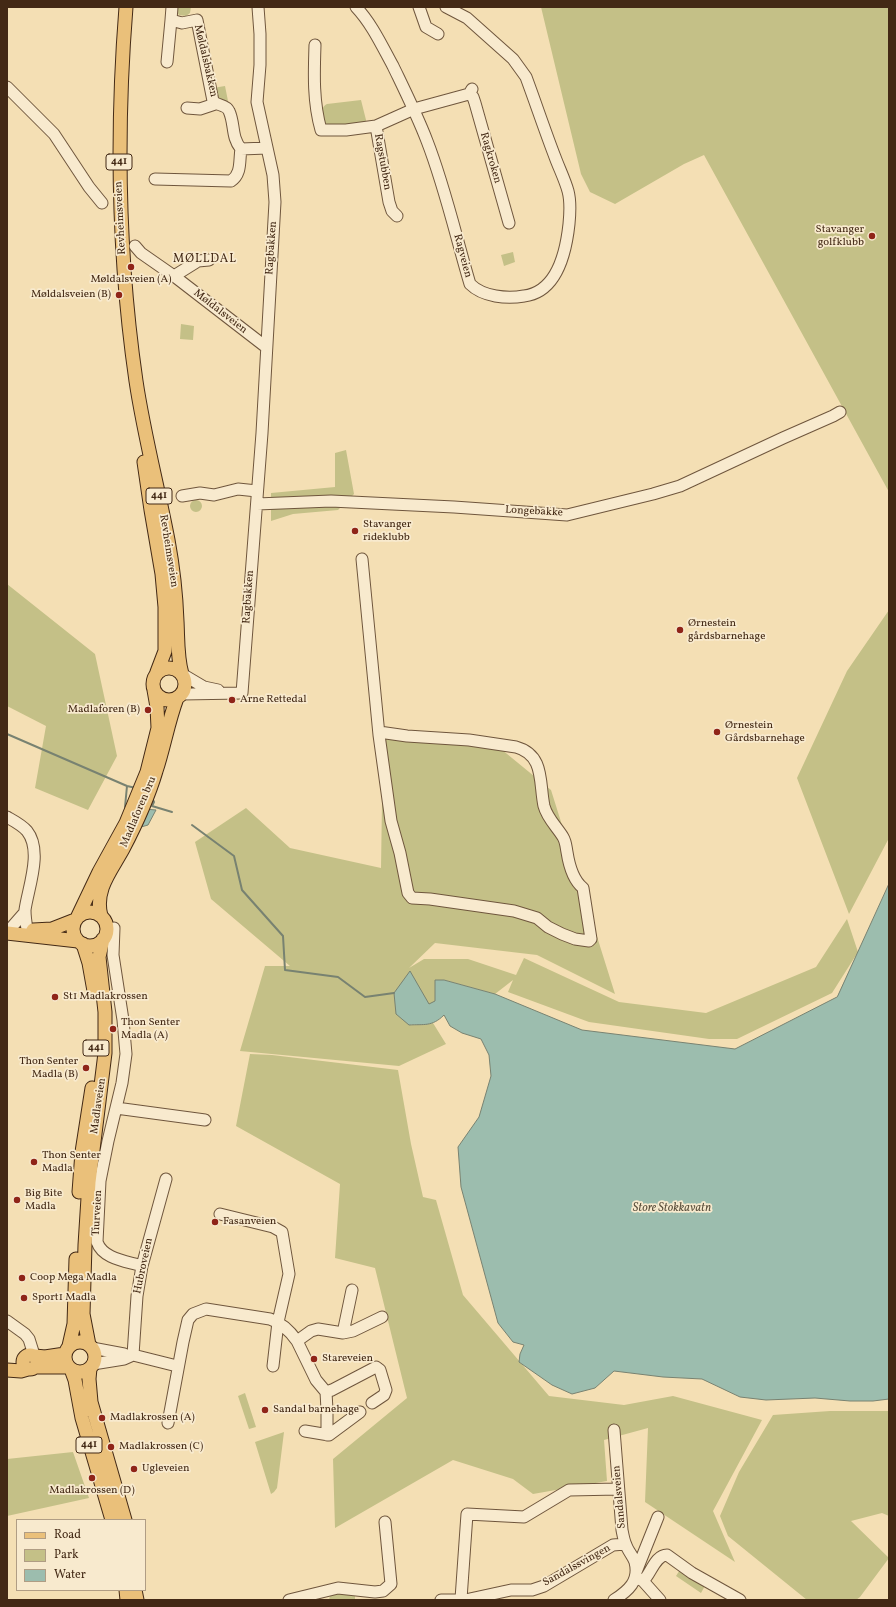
<!DOCTYPE html>
<html>
<head>
<meta charset="utf-8">
<style>
	body { margin:0 }
	#map { position:relative; width:896px; height:1607px; overflow:hidden; background:#f4dfb4; font-family:Vollkorn,serif }
	canvas { display:block }
	.frame { position:absolute; inset:0; border:8px solid #432915; pointer-events:none }
	.legend { position:absolute; left:16px; top:1519px; width:130px; height:72px; box-sizing:border-box; background:#f8eace; border:1px solid #b09d84; margin:0; padding:5px 7px; list-style:none; font-size:12px; color:#432915 }
	.legend li { display:flex; align-items:center; gap:8px; height:20px }
	.legend b { width:20px; border:1px solid #b09d84 }
</style>
</head>
<body>
<div id="map">
<canvas width="896" height="1607"></canvas>
<div class="frame"></div>
<ul class="legend">
<li><b style="height:5px;background:#eac07a"></b>Road</li>
<li><b style="height:11px;background:#c4c087"></b>Park</li>
<li><b style="height:11px;background:#9cbdae"></b>Water</li>
</ul>
</div>
<script>
const ctx = document.querySelector('canvas').getContext('2d');
ctx.lineJoin = 'round';
function fill(path, color) { ctx.fillStyle = color; ctx.fill(path, 'evenodd'); }
function strokePath(path, color, width, dash) { ctx.strokeStyle = color; ctx.lineWidth = width; ctx.lineCap = dash ? 'butt' : 'round'; ctx.setLineDash(dash || []); ctx.stroke(path); }
function write(font, color, halo, rows, align = 'center') {
  ctx.font = font + ' Vollkorn,serif'; ctx.lineWidth = 3.5; ctx.setLineDash([]); ctx.textBaseline = 'middle'; ctx.strokeStyle = halo; ctx.fillStyle = color; for (const [text, x, y, turn = 0] of rows) {
    ctx.save(); ctx.translate(x, y); ctx.rotate((+turn || 0) * Math.PI / 180); ctx.textAlign = isNaN(turn) ? turn : align; if (halo) ctx.strokeText(text, 0, 0); ctx.fillText(text, 0, 0); ctx.restore();
  }
}
fill(new Path2D(`
	M 177,7 L 191,7 L 190,13 L 186,16 L 179,15 L 177,12 Z
	M 541,7 L 889,7 L 889,492 L 704,155 L 684,164 L 615,204 L 590,192 L 581,174 Z
	M 225,86 L 228,101 L 218,98 L 213,88 Z
	M 361,100 L 367,124 L 324,125 C 323,118 319,108 327,104 Z
	M 513,252 L 515,262 L 504,266 L 501,255 Z
	M 181,324 L 194,326 L 193,340 L 180,339 Z
	M 346,450 L 354,494 L 338,510 L 293,514 L 271,521 L 271,493 L 335,487 L 335,453 Z
	M190 506a6 6 0 1 1 12 0a6 6 0 1 1-12 0Z
	M 7,584 L 95,654 L 117,756 L 88,810 L 35,788 L 46,726 L 7,706 Z
	M 889,610 L 889,838 L 849,914 L 797,778 L 847,671 Z
	M 383,737 L 501,749 L 551,790 L 615,994 L 537,955 L 435,943 L 409,968 L 424,959 L 468,959 L 516,975 L 524,958 L 619,1002 L 706,1013 L 816,967 L 847,919 L 858,952 L 832,993 L 737,1039 L 709,1039 L 589,1022 L 508,992 L 513,980 L 495,994 L 444,980 L 435,981 L 435,1002 L 429,1005 L 409,1025 L 433,1023 L 446,1044 L 399,1066 L 240,1051 L 265,966 L 290,966 L 211,899 L 195,842 L 246,808 L 290,848 L 381,868 Z
	M 250,1054 L 272,1055 L 398,1070 L 411,1144 L 423,1197 L 436,1200 L 463,1295 L 549,1396 L 624,1405 L 673,1396 L 762,1420 L 713,1511 L 735,1562 L 645,1502 L 648,1428 L 604,1440 L 607,1481 L 533,1494 L 513,1479 L 453,1460 L 335,1528 L 333,1459 L 407,1398 L 375,1268 L 335,1258 L 340,1184 L 236,1126 Z
	M 245,1393 L 256,1427 L 249,1429 L 238,1396 Z
	M 830,1411 L 889,1411 L 889,1516 L 882,1513 L 851,1521 L 889,1558 L 860,1597 L 856,1600 L 807,1600 L 728,1536 L 720,1516 L 739,1472 L 773,1415 Z
	M 284,1432 L 277,1488 L 274,1492 L 271,1494 L 255,1442 Z
	M 73,1452 L 89,1498 L 7,1516 L 7,1459 Z
	M 683,1565 L 707,1582 L 701,1593 L 676,1576 Z
	M 355,1590 L 355,1600 L 329,1600 L 331,1591 Z`), '#c4c087');
const water = new Path2D(`
	M 133,808 L 156,810 L 148,825 L 134,829 Z
	M 889,884 L 889,1399 L 873,1401 L 850,1401 L 815,1398 L 766,1400 L 740,1397 L 702,1379 L 663,1377 L 614,1371 L 595,1388 L 572,1394 L 552,1385 L 519,1362 L 520,1354 L 524,1345 L 513,1342 L 498,1323 L 461,1187 L 458,1147 L 479,1117 L 491,1076 L 489,1055 L 481,1039 L 462,1033 L 450,1026 L 444,1015 C 432,1027 424,1024 409,1025 L 396,1014 L 394,993 L 410,971 L 429,1004 L 435,1001 L 435,980 L 444,980 L 495,994 L 582,1030 L 735,1049 L 837,997 Z`);
fill(water, '#9cbdae');
strokePath(water, '#788271', 1);
strokePath(new Path2D(`
	M 7,734 L 127,786 L 136,788
	M 127,786 L 125,807 L 128,807
	M 152,798 L 154,802 L 152,806
	M 152,806 L 172,812
	M 192,825 L 234,856 L 242,890 L 283,936 L 285,970 L 338,977 L 365,997 L 394,993`), '#788271', 2);
const minor = new Path2D(`
	M 172,7 L 171,20 L 182,23 L 197,20 L 213,101 C 217,106 226,104 229,111 C 235,124 231,137 241,149 L 267,148
	M 356,7 C 372,24 382,46 393,66 C 405,91 417,115 427,141 C 445,187 456,237 470,284 C 483,297 507,299 524,296 C 557,292 566,252 569,224 C 570,214 571,202 568,191 C 565,180 559,168 555,157 C 545,131 536,104 526,77 L 513,59 L 467,18 L 446,7
	M 419,7 L 426,27 L 438,34
	M 315,45 C 314,74 313,102 321,130 L 346,130 L 376,126 L 389,202 L 392,211 L 397,216
	M 167,62 L 171,20
	M 7,87 L 54,134 L 89,187 L 102,203
	M 472,89 L 469,94 L 473,97 L 475,103 L 509,223
	M 187,108 L 200,109 L 215,104
	M 376,126 L 414,109 L 469,94
	M 155,179 L 231,181 C 242,174 239,160 241,149
	M 135,246 L 141,253 L 174,276 L 266,347
	M 174,276 L 198,261 L 209,260
	M 182,496 L 200,493 L 214,495 L 238,489 L 257,491
	M 257,504 L 331,501 L 454,507 L 567,515 L 653,494 L 680,486 L 783,438 L 833,416 L 840,412
	M 362,559 L 379,735 L 391,821 L 400,853 L 408,893 L 412,898 L 430,899 L 514,911 L 537,918 L 548,927 L 562,934 L 575,939 L 589,941 L 591,939 L 583,888 C 573,880 569,865 567,852 C 566,847 566,842 563,837 C 557,827 547,818 544,806 C 539,783 545,755 516,747 L 469,740 L 407,736 L 379,732
	M 182,674 L 204,687 L 218,690
	M 182,694 L 242,693 L 262,433 L 275,202 L 273,175 L 257,102 L 260,65 L 260,34 L 258,7
	M 7,817 C 14,821 22,825 27,831 C 43,851 28,888 25,910 C 25,916 26,923 27,929
	M 11,928 L 25,912
	M 114,928 L 113,955 L 123,1020 L 126,1054 L 122,1083 L 108,1141 L 100,1181 L 97,1242 C 103,1259 126,1261 142,1266
	M 116,1108 L 205,1120
	M 220,1214 L 273,1227 L 282,1232 L 289,1274 L 278,1322 L 273,1366
	M 7,1321 L 25,1334 L 29,1339 L 34,1355
	M 343,1333 L 353,1331 L 382,1317
	M 297,1341 L 316,1380 L 326,1392 L 327,1410 L 327,1435
	M 92,1348 L 124,1354 L 128,1356
	M 133,1355 L 137,1296 L 142,1266 L 166,1179
	M 93,1364 L 124,1359 L 133,1355 L 177,1366
	M 326,1392 L 332,1390 L 376,1367 L 380,1370 L 386,1390 L 384,1395 L 372,1403
	M 168,1423 L 183,1342 L 188,1320 L 193,1314 L 206,1309 L 270,1319 C 282,1323 290,1331 297,1341 L 311,1331 L 318,1329 L 343,1333 L 352,1290
	M 305,1431 L 329,1435 L 360,1412
	M 636,1572 L 658,1517
	M 637,1578 L 643,1581 L 660,1600
	M 643,1581 C 651,1574 655,1555 667,1555 L 692,1573 L 740,1600
	M 461,1599 L 467,1514 L 524,1517 L 569,1490 L 618,1489
	M 289,1600 L 338,1588 L 375,1592 L 383,1591 L 391,1584 L 385,1522
	M 441,1600 L 465,1600 L 511,1590 L 532,1590 L 544,1586 L 613,1545 L 625,1544
	M 614,1600 C 628,1591 640,1581 635,1562 C 633,1556 628,1551 626,1545 C 624,1541 623,1535 622,1530 L 614,1430`);
const major = new Path2D(`
	M 126,7 C 116,132 118,257 136,381 C 144,435 158,487 168,540 C 173,567 176,594 177,621 C 178,639 177,657 182,674
	M 144,462 L 151,510 L 162,574 L 165,607 L 165,651 L 157,672
	M153 684a16 16 0 1 1 32 0a16 16 0 1 1-32 0Z
	M73 929a17 17 0 1 1 34 0a17 17 0 1 1-34 0Z
	M 78,916 L 99,872 L 126,823 L 147,772 L 158,728 L 157,707 L 154,690
	M 101,916 C 94,890 111,871 123,849 C 136,824 148,798 156,771 C 164,747 168,722 177,698
	M 33,930 L 52,929 L 75,920
	M 7,933 L 78,941
	M 83,944 L 89,963 L 94,991
	M 79,1192 L 82,1152 L 92,1088
	M65 1357a15 15 0 1 1 30 0a15 15 0 1 1-30 0Z
	M 89,1345 L 83,1314 L 85,1245 L 89,1182 L 105,1053 L 105,1012 L 99,957 L 103,939
	M 69,1346 L 74,1324 L 76,1259
	M23 1362a7 7 0 1 1 14 0a7 7 0 1 1-14 0Z
	M 35,1356 L 45,1357 L 65,1354
	M 35,1367 L 69,1367
	M 90,1368 L 89,1379 L 91,1402 L 125,1520
	M 71,1369 L 75,1380 L 82,1418 L 112,1520
	M 7,1370 L 21,1371 L 28,1369
	M 126,1590 L 127,1600
	M 135,1590 L 137,1600`);
strokePath(minor, '#6f563d', 13);
strokePath(major, '#432915', 15);
strokePath(minor, '#f8eace', 11);
strokePath(major, '#eac07a', 13);
for (const [x, y, r, color] of [
	[872,236,4,"#8f2418"],
	[131,267,4,"#8f2418"],
	[119,295,4,"#8f2418"],
	[355,531,4,"#8f2418"],
	[680,630,4,"#8f2418"],
	[232,700,4,"#8f2418"],
	[148,710,4,"#8f2418"],
	[717,732,4,"#8f2418"],
	[55,997,4,"#8f2418"],
	[113,1029,4,"#8f2418"],
	[86,1068,4,"#8f2418"],
	[34,1162,4,"#8f2418"],
	[17,1200,4,"#8f2418"],
	[215,1222,4,"#8f2418"],
	[22,1278,4,"#8f2418"],
	[24,1298,4,"#8f2418"],
	[314,1359,4,"#8f2418"],
	[265,1410,4,"#8f2418"],
	[102,1418,4,"#8f2418"],
	[111,1447,4,"#8f2418"],
	[134,1469,4,"#8f2418"],
	[92,1478,4,"#8f2418"]
]) { const dot = new Path2D(); dot.arc(x, y, r, 0, 2 * Math.PI); ctx.fillStyle = color; ctx.fill(dot); strokePath(dot, '#f8eace', 1.5); }
for (const [x, y, w] of [
	[119,162,26],
	[159,496,26],
	[96,1048,26],
	[89,1445,26]
]) { const box = new Path2D(); box.roundRect(x - w / 2, y - 8, w, 16, 3); ctx.fillStyle = '#f8eace'; ctx.fill(box); strokePath(box, '#432915', 1); }
write('bold 10px', '#432915', null, [
	["441",119,162],
	["441",159,496],
	["441",96,1048],
	["441",89,1445]
]);
write('11px', '#432915', '#f8eace', [
	["Møldalsbakken",205,61,77],
	["Ragkroken",490,158,74],
	["Ragstubben",382,162,80],
	["Revheimsveien",121,218,-93],
	["Ragbakken",272,248,-86],
	["Ragveien",462,256,75],
	["Møldalsveien",220,312,38],
	["Longebakke",534,512,3],
	["Revheimsveien",168,551,81],
	["Ragbakken",249,597,-86],
	["Madlaforen bru",139,812,-67],
	["Madlaveien",99,1106,-82],
	["Tiurveien",98,1213,-87],
	["Hubroveien",144,1266,-78],
	["Sandalsveien",620,1497,-95],
	["Sandalssvingen",577,1566,-29]
]);
write('11px', '#432915', '#f8eace', [
	["Stavanger",864,230,"right"],
	["golfklubb",864,243,"right"],
	["Møldalsveien (A)",131,280,"center"],
	["Møldalsveien (B)",111,295,"right"],
	["Stavanger",363,525],
	["rideklubb",363,538],
	["Ørnestein",688,624],
	["gårdsbarnehage",688,637],
	["Arne Rettedal",240,700],
	["Madlaforen (B)",140,710,"right"],
	["Ørnestein",725,726],
	["Gårdsbarnehage",725,739],
	["St1 Madlakrossen",63,997],
	["Thon Senter",121,1023],
	["Madla (A)",121,1036],
	["Thon Senter",78,1062,"right"],
	["Madla (B)",78,1075,"right"],
	["Thon Senter",42,1156],
	["Madla",42,1169],
	["Big Bite",25,1194],
	["Madla",25,1207],
	["Fasanveien",223,1222],
	["Coop Mega Madla",30,1278],
	["Sport1 Madla",32,1298],
	["Stareveien",322,1359],
	["Sandal barnehage",273,1410],
	["Madlakrossen (A)",110,1418],
	["Madlakrossen (C)",119,1447],
	["Ugleveien",142,1469],
	["Madlakrossen (D)",92,1491,"center"]
], 'left');
ctx.letterSpacing = '1px';
write('12px', '#432915', '#f8eace', [
	["MØLLDAL",205,260]
]);
ctx.letterSpacing = '0px';
write('italic 12px', '#594e3b', '#f8eace', [
	["Store Stokkavatn",672,1209]
]);
</script>
</body>
</html>
